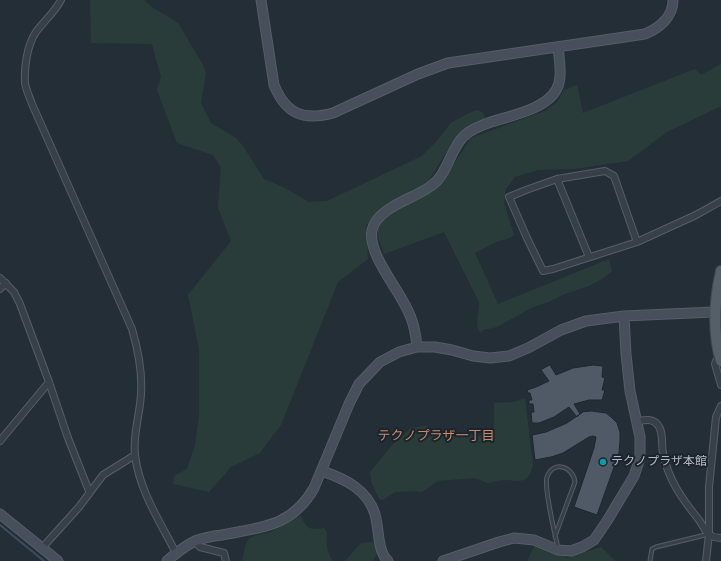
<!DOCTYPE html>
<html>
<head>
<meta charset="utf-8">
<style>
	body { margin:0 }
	canvas { display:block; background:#242e37 }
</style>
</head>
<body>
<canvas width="721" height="561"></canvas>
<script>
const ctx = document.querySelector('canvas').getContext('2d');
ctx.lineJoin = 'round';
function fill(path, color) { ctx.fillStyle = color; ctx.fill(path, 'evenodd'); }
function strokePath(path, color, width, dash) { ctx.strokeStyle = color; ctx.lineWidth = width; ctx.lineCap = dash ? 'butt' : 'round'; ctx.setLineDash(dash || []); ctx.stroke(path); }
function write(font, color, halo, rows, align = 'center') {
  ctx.font = font + ' "Noto Sans","Noto Sans JP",sans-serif'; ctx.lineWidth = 4; ctx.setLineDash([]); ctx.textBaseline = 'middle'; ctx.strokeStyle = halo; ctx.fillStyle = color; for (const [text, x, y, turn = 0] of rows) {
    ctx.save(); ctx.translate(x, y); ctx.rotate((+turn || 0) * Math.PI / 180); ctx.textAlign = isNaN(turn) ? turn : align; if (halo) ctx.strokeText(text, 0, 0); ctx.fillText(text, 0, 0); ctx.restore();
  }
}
fill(new Path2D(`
	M 90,0 L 144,0 L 152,7 L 178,23 L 203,65 L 206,74 L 201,103 L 211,123 L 236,138 L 243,146 L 264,179 L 283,187 L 309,202 L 327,201 L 422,156 L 436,142 L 451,123 L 469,113 L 478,110 L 483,113 L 487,121 L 467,130 L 455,138 L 427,183 L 406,196 L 387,203 L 366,225 L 368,259 L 338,282 L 281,425 L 260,453 L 231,467 L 209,492 L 173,484 L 174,476 L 187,469 L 195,446 L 199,415 L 199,349 L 188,295 L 231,241 L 218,208 L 221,167 L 213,155 L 177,143 L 157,90 L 161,77 L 152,44 L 91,43 Z
	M 721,64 L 721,106 L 667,132 L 628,161 L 574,169 L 538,170 L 515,177 L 506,189 L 504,203 L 514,235 L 510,238 L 496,242 L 475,253 L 498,304 L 609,259 L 612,271 L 605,277 L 589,286 L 562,295 L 549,302 L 533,307 L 497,327 L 483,330 L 480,333 C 474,322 480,313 479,302 L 444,232 L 384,254 L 378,236 L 377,227 L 379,222 L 387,216 L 403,205 L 435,190 L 444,179 L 471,138 L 545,111 L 557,102 L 564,90 L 577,85 L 583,113 L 695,69 L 701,75 Z
	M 525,398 L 533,465 C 528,484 522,481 506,480 C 500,480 493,482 487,483 L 478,479 L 474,478 L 438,481 L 422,492 L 413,491 L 395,492 L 383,500 L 379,499 L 371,481 L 370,472 L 393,444 L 411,428 L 426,426 L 443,434 L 458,433 L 478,436 L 494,437 L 494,403 L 514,402 Z
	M 301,516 C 307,530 310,530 324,528 L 327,532 C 326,542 326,552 333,561 L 242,561 C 244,555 244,544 248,540 C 254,534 260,535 268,533 C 279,529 290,518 301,516 Z
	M 538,539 L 567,558 L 601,547 L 615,561 L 527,561 Z
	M 370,542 L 375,543 L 378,552 L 373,561 L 345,561 L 361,543 Z`), '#293c3a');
strokePath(new Path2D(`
	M 0,525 L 44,561`), '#3b4d5f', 2);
const building = new Path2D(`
	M 550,365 L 556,375 L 573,368 L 593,365 L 603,366 L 602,377 L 605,378 L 602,390 L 605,390 L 602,400 L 589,400 L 574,404 L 580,414 L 577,417 L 569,407 L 554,417 L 539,423 L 532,423 L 531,412 L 534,412 L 533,404 L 529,404 L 529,400 L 532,400 L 530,393 L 528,393 L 527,390 L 536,387 L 549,381 L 541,370 Z
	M 592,411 L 606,413 L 611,417 L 617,423 L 620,432 L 620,440 L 619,453 L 597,515 L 574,507 L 594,448 L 596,437 L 593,436 L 589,437 L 563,453 L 551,457 L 535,460 L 532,435 L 546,432 L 567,423 L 583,412 Z`);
fill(building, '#4f5a66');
strokePath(building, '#1e272f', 1);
const lane = new Path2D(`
	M 555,536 L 575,482 C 573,466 553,460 547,477 C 544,486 555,535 558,548
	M 650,561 L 652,549 L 656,547 L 709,534`);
const street = new Path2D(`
	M 61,0 C 55,12 44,21 36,32 C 27,45 24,68 25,83 C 26,90 30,98 32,104 L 132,329 C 139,353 144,378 140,404 C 138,421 133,437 135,455 C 139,490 160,522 176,553
	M 557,179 L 589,257
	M 637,242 L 614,176 L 605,171 L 557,179 L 526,190 L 509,197 L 527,238 L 543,271 L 553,269 L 637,242 L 696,215 L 721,201
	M 0,278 L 14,292 L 20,304 L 49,382 L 68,438 L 89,491
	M 0,289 L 6,283
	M 720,358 L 716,361 L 715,364 L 721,385
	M 637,421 C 644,420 652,418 657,424 C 664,431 661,444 663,453 C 668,479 682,499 699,520 C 702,524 705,531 709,535 C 713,537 717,538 721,538
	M 0,441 L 49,382
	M 194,541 L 200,547 L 224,553 L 226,561
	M 42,548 L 79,507 L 103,475 L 135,455
	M 706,561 L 709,534 L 709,487 L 716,417 L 721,406`);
const secondary = new Path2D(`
	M 261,0 L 274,85 C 286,114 303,121 333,113 L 418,74 L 448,63 L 645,34 C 659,28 673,17 673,0
	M 417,347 C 416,337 415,327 411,318 C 403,293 367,256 372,230 C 377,207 414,199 431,186 C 448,174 450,149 464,136 C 471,129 482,125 491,122 C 513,115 553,108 559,83 C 562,72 559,58 558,47
	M 322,471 C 345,479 367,489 375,514 C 377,522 378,531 379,539 C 380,546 382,556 388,561
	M 0,514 L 58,561
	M 167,561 C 175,554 185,546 195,541 C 203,538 213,536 222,535 C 261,527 292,527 314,488 L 349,404 L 359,384 L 380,362 L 399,352 L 417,347 L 435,347 L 452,350 L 473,356 L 490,358 L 509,356 L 528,348 L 561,330 L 586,321 L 624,316 L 714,312
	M 443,561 L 499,542 L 514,538 L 534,540 L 558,550 L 571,551 L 582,547 L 594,540 L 607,521 L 634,476 L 640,458 L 640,437 L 630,391 L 626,354 L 624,316`);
const primary = new Path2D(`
	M 721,271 C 714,302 712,331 721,361`);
strokePath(lane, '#555e66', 5);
strokePath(street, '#555e66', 8);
strokePath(secondary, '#555e66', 11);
strokePath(primary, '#404951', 12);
strokePath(lane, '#374048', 3);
strokePath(street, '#374048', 6);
strokePath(secondary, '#464f5a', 9);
strokePath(primary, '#555f68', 10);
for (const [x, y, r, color] of [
	[603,462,4,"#0f9aa8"]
]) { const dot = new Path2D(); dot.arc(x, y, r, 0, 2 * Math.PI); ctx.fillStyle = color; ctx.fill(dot); strokePath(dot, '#1c252d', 1.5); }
write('12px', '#b2bbc4', '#1c252d', [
	["テクノプラザ本館",611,462]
], 'left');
write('13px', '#c88a69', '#1c252d', [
	["テクノプラザ一丁目",436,436]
]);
</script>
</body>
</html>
